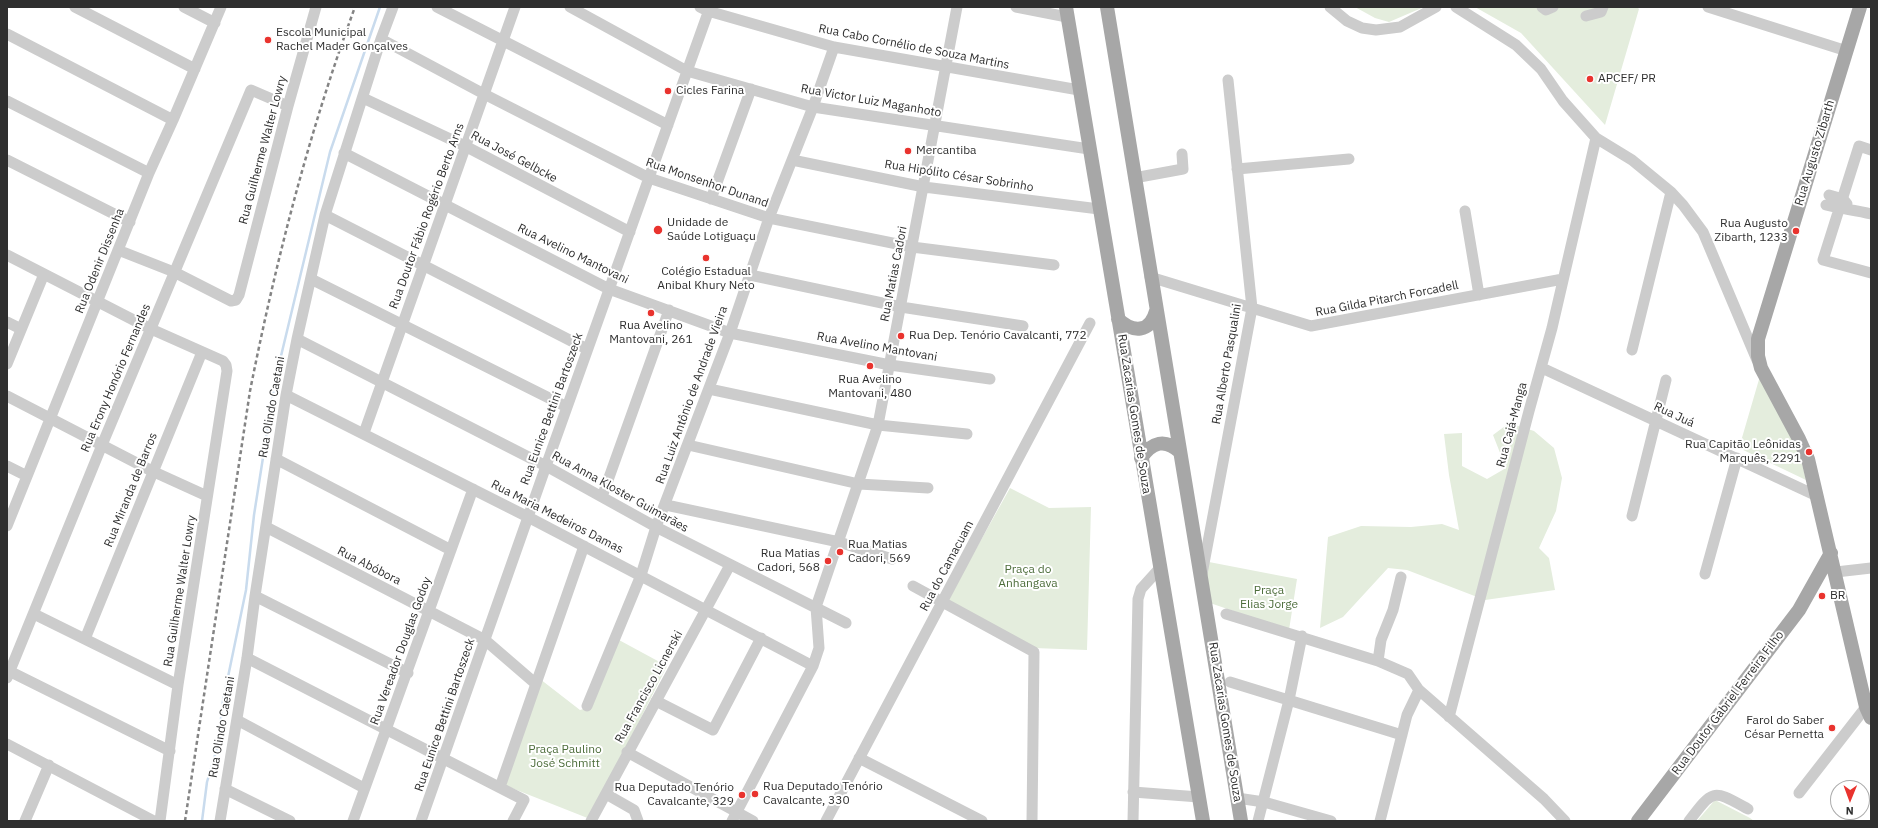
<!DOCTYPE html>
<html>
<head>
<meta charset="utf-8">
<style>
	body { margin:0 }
	#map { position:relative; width:1878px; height:828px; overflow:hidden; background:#fff; font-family:"IBM Plex Sans",sans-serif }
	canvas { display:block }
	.frame { position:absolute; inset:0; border:8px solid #2f2f2f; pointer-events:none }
	.north { position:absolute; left:1830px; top:780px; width:40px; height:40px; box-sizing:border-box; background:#fff; border:1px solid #acacac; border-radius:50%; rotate:181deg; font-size:11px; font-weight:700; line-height:16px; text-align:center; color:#2f2f2f }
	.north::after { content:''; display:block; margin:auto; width:14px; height:18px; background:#e9332e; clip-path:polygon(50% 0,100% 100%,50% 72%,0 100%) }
</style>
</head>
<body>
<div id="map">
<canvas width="1878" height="828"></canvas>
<div class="frame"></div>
<div class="north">N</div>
</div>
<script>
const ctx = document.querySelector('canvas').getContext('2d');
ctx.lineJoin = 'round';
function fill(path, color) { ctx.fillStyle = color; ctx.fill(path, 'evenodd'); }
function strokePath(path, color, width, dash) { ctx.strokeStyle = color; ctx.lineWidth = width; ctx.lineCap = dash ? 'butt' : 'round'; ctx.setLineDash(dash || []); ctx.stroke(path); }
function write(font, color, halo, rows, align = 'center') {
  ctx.font = font + ' "IBM Plex Sans",sans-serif'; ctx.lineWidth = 4; ctx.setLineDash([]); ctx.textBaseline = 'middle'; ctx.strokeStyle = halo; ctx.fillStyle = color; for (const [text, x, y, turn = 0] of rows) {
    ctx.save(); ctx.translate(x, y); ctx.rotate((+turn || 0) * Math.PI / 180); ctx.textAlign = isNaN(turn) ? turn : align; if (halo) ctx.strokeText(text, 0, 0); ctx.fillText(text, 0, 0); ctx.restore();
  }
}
fill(new Path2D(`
	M 1355,7 L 1424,7 L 1389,22 L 1375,18 Z
	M 1475,7 L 1637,7 L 1639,9 L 1605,125 L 1521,33 Z
	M 1760,376 L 1800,455 L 1806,480 L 1739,448 Z
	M 1509,423 L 1534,431 L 1554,448 L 1562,478 L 1556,511 L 1539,548 L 1549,558 L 1555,590 L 1485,600 L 1407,570 L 1388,568 L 1343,617 L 1320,628 L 1328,537 L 1361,526 L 1411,527 L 1442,524 L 1459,530 L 1449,475 L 1444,434 L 1462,433 L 1462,466 L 1487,479 L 1506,468 L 1493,435 Z
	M 1010,488 L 1049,508 L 1091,507 L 1087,650 L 1034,648 L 947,601 Z
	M 1209,562 L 1297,579 L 1289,630 L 1210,603 L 1205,581 Z
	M 619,640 L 667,666 L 590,819 L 504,785 L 540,679 L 580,710 L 590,707 Z
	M 1715,800 L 1750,818 L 1754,821 L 1697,821 Z`), '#e4eddd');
strokePath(new Path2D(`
	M 202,821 L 207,782 L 218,745 L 223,701 L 246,590 L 254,515 L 275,381 L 330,152 L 380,7`), '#c9dbed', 2.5);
strokePath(new Path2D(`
	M 75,7 L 195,69
	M 184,7 L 215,23
	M 437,7 L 668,125
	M 570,7 L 687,71 L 813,107 L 1089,149
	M 700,7 L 708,11 L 834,47 L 1079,90
	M 1016,7 L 1067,17
	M 1330,7 L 1347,21 L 1362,28 L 1376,30 L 1400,27 L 1436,7
	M 1456,7 L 1516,45 L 1541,69 L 1563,101 L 1596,138 L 1632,160 L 1671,192 L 1683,205 L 1703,232 L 1757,360
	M 1542,7 L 1546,10 L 1553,7
	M 1708,7 L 1847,51
	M 1586,16 L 1601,12 L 1603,7
	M 7,34 L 173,120
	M 381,39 L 484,94 L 649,178 L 769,218 L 912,247 L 1054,265
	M 363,98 L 465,146 L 630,232
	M 7,101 L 149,173
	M 1871,150 L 1859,146 L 1823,260 L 1871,273
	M 344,153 L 609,289 L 730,333 L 890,365 L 990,379
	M 7,160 L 130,222
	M 792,160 L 924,187 L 1099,209
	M 1237,169 L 1349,159
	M 1134,178 L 1183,169 L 1182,154
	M 1829,195 L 1843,199 L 1847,204
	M 711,199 L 751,89
	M 1826,205 C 1841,209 1856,210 1871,214
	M 1465,211 L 1479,295
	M 325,215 L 587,349
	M 118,250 L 174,272 L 231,301 L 236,300 L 239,295 L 288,106 L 316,7
	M 7,255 L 151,329 L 223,361 L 226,365 L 227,371 L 178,685 L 160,821
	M 750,275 L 901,307 L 1023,326
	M 1150,277 L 1311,326 L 1563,279
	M 311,279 L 567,407
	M 7,322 L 21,329
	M 297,339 L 546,466 L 656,527 L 846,623
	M 1632,350 L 1671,192
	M 7,364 L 44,274
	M 1542,368 L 1817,496
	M 709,389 L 878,425 L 967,434
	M 286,395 L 528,517 L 813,666
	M 7,396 L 152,471 L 207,496
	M 364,433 L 515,7
	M 688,445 L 859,484 L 928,488
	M 276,459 L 451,550
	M 7,466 L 27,476
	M 602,497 L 669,310
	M 666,505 L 839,542 L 892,559
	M 1632,516 L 1666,380
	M 7,526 L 149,173 L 173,120 L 221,7
	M 266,527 L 485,640 L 536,684
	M 1836,572 L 1871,568
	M 1202,574 L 1252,308 L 1228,80
	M 1705,574 L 1737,458
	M 913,586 L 1034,652 L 1032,821
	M 255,596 L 408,673
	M 34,614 L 178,685
	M 1226,614 L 1378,661 L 1408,674 L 1419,690 L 1544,799 L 1565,821
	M 85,639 L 202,352
	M 247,658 L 524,800 L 513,821
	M 1378,661 L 1381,640 L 1393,610 L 1401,577
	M 7,670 L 170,751
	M 7,678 L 102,445 L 251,90 L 288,106
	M 1230,682 L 1402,735
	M 656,701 L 713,730 L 761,638
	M 587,706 L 641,575 L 656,527 L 730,333 L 769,218 L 813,107 L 834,47
	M 1449,717 L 1529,411 L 1552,328 L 1596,138
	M 237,720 L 364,788
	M 7,744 L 154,821
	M 627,752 L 753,821
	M 859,758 L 982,821
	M 500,787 L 584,546
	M 225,789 L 290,821
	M 1133,792 L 1199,797
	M 1799,793 L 1866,707
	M 606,794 L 634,810 L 638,821
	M 1237,798 L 1264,802 L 1331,821
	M 25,821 L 49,765
	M 220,821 L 247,658 L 255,596 L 286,395 L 297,339 L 325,215 L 381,39 L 393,7
	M 353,821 L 473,489
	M 421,821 L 546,466 L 710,7
	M 591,821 L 730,565
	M 732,821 L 813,666 L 819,648 L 816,607 L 878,425 L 957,7
	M 826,821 L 1090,323
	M 1133,821 L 1138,599 L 1141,589 L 1160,568
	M 1258,821 L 1289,700 L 1302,636
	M 1380,821 L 1407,715 L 1419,690
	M 1689,821 C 1714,788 1713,790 1748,809`), '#ccc', 11);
strokePath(new Path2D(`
	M 1066,7 L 1203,821
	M 1107,7 L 1241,821
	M 1860,7 L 1758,339 L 1758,356 L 1761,368 L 1799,439 L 1808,459 L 1866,707 L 1871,718
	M 1118,319 C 1133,333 1150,333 1156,311
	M 1141,458 C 1152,442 1165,438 1180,452
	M 1638,821 L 1799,610 L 1831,553`), '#a7a7a7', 14);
strokePath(new Path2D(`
	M 185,821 L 250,391 C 276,260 309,132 355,7`), '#848484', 2.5, [4, 3]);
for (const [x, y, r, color] of [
	[268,40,4,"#e9332e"],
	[1590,79,4,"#e9332e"],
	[668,91,4,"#e9332e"],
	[908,151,4,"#e9332e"],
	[658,230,5,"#e9332e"],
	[1796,231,4,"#e9332e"],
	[706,258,4,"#e9332e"],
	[651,313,4,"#e9332e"],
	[901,336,4,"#e9332e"],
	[870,366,4,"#e9332e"],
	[1809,452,4,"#e9332e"],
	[840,552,4,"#e9332e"],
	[828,561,4,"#e9332e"],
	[1822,596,4,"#e9332e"],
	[1832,728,4,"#e9332e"],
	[755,794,4,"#e9332e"],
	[742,795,4,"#e9332e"]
]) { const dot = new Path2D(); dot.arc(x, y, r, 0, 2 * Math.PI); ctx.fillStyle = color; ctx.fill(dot); strokePath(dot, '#fff', 1.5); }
write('12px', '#2f2f2f', '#fff', [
	["Escola Municipal",276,33],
	["Rachel Mader Gonçalves",276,47],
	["APCEF/ PR",1598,79],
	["Cicles Farina",676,91],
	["Mercantiba",916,151],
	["Unidade de",667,223],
	["Saúde Lotiguaçu",667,237],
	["Rua Augusto",1788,224,"right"],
	["Zibarth, 1233",1788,238,"right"],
	["Colégio Estadual",706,272,"center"],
	["Anibal Khury Neto",706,286,"center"],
	["Rua Avelino",651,326,"center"],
	["Mantovani, 261",651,340,"center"],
	["Rua Dep. Tenório Cavalcanti, 772",909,336],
	["Rua Avelino",870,380,"center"],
	["Mantovani, 480",870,394,"center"],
	["Rua Capitão Leônidas",1801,445,"right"],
	["Marquês, 2291",1801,459,"right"],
	["Rua Matias",848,545],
	["Cadori, 569",848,559],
	["Rua Matias",820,554,"right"],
	["Cadori, 568",820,568,"right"],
	["BR",1830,596],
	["Farol do Saber",1824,721,"right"],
	["César Pernetta",1824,735,"right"],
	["Rua Deputado Tenório",763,787],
	["Cavalcante, 330",763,801],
	["Rua Deputado Tenório",734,788,"right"],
	["Cavalcante, 329",734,802,"right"]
], 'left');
write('12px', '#2f2f2f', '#fff', [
	["Rua Cabo Cornélio de Souza Martins",914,47,11],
	["Rua Victor Luiz Maganhoto",871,101,10],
	["Rua Guilherme Walter Lowry",263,150,-75],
	["Rua Augusto Zibarth",1815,153,-73],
	["Rua José Gelbcke",514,157,28],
	["Rua Hipólito César Sobrinho",959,176,9],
	["Rua Monsenhor Dunand",707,183,19],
	["Rua Doutor Fábio Rogério Berto Arns",427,216,-70],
	["Rua Avelino Mantovani",573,254,26],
	["Rua Odenir Dissenha",100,261,-68],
	["Rua Matias Cadori",894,274,-79],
	["Rua Gilda Pitarch Forcadell",1387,299,-11],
	["Rua Avelino Mantovani",877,347,10],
	["Rua Alberto Pasqualini",1227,364,-80],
	["Rua Erony Honório Fernandes",116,378,-67],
	["Rua Luiz Antônio de Andrade Vieira",692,395,-70],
	["Rua Olindo Caetani",272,407,-80],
	["Rua Eunice Bettini Bartoszeck",552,409,-70],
	["Rua Zacarias Gomes de Souza",1134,414,81],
	["Rua Juá",1674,415,25],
	["Rua Cajá-Manga",1512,425,-75],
	["Rua Miranda de Barros",131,490,-68],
	["Rua Anna Kloster Guimarães",620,492,29],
	["Rua Maria Medeiros Damas",557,517,27],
	["Rua Abóbora",369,566,27],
	["Rua do Camacuam",947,566,-62],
	["Rua Guilherme Walter Lowry",180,591,-81],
	["Rua Vereador Douglas Godoy",401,651,-70],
	["Rua Francisco Licnerski",649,687,-61],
	["Rua Doutor Gabriel Ferreira Filho",1728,703,-53],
	["Rua Eunice Bettini Bartoszeck",445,715,-71],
	["Rua Zacarias Gomes de Souza",1225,722,81],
	["Rua Olindo Caetani",222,727,-80]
]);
write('12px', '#4d6d3b', '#fff', [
	["Praça do",1028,570],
	["Anhangava",1028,584],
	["Praça",1269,591],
	["Elias Jorge",1269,605],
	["Praça Paulino",565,750],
	["José Schmitt",565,764]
]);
</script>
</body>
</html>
